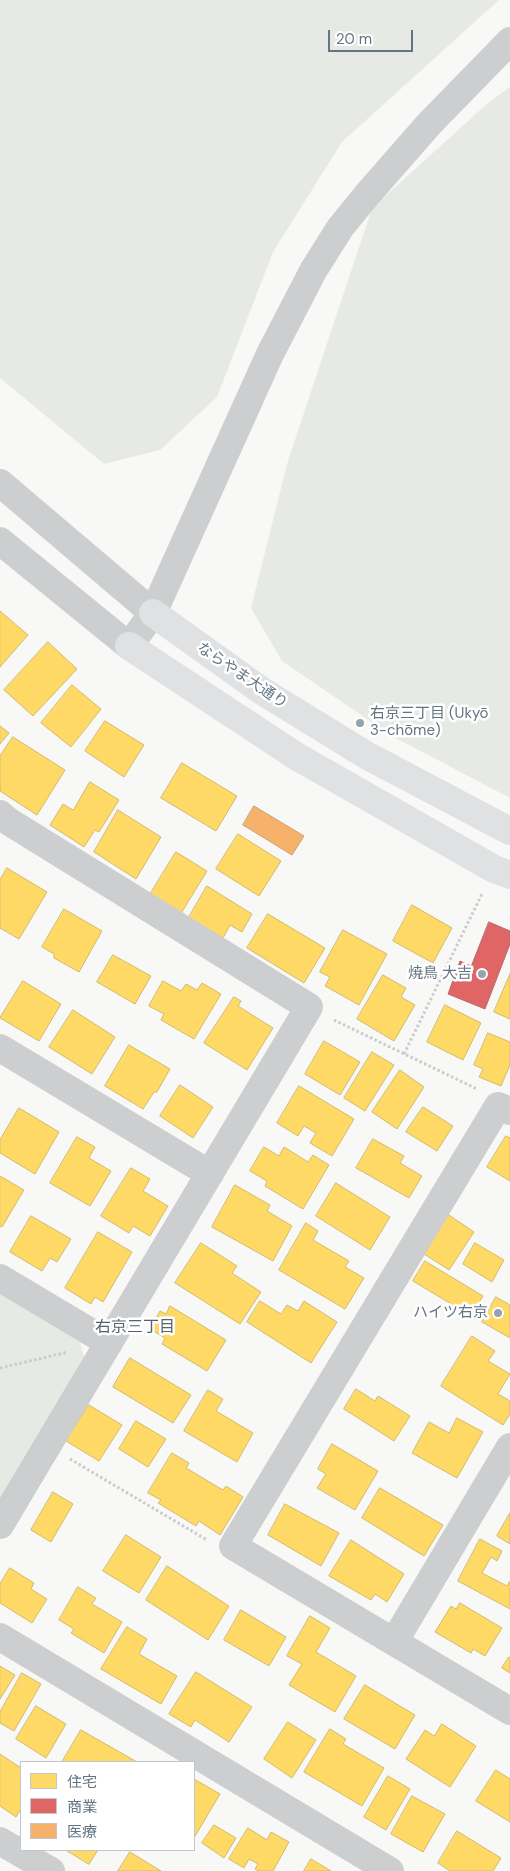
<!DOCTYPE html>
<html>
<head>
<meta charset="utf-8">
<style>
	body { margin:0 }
	#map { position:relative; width:510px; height:1871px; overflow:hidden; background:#f8f8f7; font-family:"DM Sans","Noto Sans JP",sans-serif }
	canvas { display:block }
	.legend { position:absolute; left:20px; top:1761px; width:175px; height:90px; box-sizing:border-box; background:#fff; border:1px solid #c1c8cd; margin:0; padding:6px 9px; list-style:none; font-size:15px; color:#637582 }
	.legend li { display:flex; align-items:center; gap:10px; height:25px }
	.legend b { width:25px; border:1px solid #c1c8cd }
	.scale { position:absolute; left:328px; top:30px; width:85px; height:22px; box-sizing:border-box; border:2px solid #637582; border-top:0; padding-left:6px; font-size:15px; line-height:18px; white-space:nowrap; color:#637582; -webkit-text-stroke:4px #fff; paint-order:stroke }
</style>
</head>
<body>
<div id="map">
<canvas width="510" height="1871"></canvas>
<ul class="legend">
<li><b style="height:14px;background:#ffd966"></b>住宅</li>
<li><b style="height:14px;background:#e06666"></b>商業</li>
<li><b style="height:14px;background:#f6b26b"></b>医療</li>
</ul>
<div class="scale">20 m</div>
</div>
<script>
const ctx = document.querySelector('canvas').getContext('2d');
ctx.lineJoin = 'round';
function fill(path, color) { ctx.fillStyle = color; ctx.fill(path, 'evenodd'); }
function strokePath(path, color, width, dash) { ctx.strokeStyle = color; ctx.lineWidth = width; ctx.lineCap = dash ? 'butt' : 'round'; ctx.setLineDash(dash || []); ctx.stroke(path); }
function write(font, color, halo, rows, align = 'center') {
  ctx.font = font + ' "DM Sans","Noto Sans JP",sans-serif'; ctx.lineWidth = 5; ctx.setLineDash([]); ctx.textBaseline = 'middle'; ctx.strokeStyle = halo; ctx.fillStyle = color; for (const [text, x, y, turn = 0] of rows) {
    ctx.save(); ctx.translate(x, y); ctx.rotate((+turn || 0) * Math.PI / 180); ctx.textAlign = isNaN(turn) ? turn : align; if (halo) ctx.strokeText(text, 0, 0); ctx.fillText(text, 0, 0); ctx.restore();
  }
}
fill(new Path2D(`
	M 0,0 L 499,0 L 342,142 L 273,252 L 217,397 L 160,450 L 104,464 L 0,378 Z
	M 510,87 L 510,798 L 392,736 L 282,661 L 251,608 L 287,464 L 372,208 L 488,103 Z
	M 0,1294 L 80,1342 L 85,1360 L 0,1503 Z`), '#e7eae4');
const homes = new Path2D(`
	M 0,611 L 28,635 L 0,667 Z
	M 48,642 L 77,669 L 33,716 L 4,690 Z
	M 72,685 L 101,709 L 71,747 L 41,723 Z
	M 105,721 L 144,745 L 124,777 L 85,751 Z
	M 0,726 L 9,733 L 0,744 Z
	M 13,737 L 65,770 L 37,815 L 0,791 L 0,756 Z
	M 182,763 L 237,796 L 216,831 L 161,798 Z
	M 90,782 L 119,800 L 99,832 L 95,830 L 84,847 L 50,825 L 63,804 L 73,810 Z
	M 118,810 L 161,837 L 136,879 L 94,852 Z
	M 238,834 L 281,861 L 259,896 L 216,869 Z
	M 176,852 L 207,871 L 180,915 L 149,896 Z
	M 7,868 L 47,892 L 19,939 L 0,928 L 0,880 Z
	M 207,886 L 252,914 L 242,932 L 230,925 L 222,940 L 188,919 Z
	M 412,905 L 452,928 L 433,963 L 393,941 Z
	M 64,909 L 102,931 L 79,972 L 54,958 L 54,954 L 42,947 Z
	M 268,914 L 325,948 L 304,983 L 247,948 Z
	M 343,930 L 387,954 L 359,1005 L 325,986 L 330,977 L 320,972 Z
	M 113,955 L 151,976 L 135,1004 L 97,982 Z
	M 510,974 L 510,1019 L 494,1012 Z
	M 383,975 L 406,988 L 401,997 L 415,1005 L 394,1041 L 357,1019 Z
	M 23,981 L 61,1004 L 39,1041 L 0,1018 Z
	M 163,981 L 181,991 L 186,984 L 197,990 L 202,983 L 221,994 L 194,1039 L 161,1020 L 164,1014 L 149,1006 Z
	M 234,997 L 241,1001 L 238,1006 L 273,1028 L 247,1070 L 204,1043 Z
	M 445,1005 L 481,1023 L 463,1060 L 427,1042 Z
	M 73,1010 L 115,1037 L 92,1074 L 49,1047 Z
	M 488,1033 L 510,1042 L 510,1065 L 501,1086 L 479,1077 L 483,1069 L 474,1065 Z
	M 324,1041 L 360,1062 L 340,1095 L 305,1074 Z
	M 129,1045 L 170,1069 L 157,1092 L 154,1092 L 143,1109 L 105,1086 Z
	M 372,1052 L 394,1065 L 365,1111 L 344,1098 Z
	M 400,1070 L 424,1087 L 397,1129 L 372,1112 Z
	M 180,1085 L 213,1107 L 193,1138 L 160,1116 Z
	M 299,1086 L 354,1119 L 332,1156 L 310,1143 L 316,1133 L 304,1126 L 298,1136 L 277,1123 Z
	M 423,1107 L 453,1126 L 437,1151 L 406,1132 Z
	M 19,1108 L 59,1132 L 35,1174 L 0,1153 L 0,1140 Z
	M 506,1136 L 510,1138 L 510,1181 L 487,1167 Z
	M 77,1137 L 95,1147 L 89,1158 L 111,1171 L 90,1206 L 50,1183 Z
	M 373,1139 L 404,1156 L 400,1163 L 422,1176 L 409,1198 L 356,1168 Z
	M 264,1147 L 279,1156 L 284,1147 L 308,1162 L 313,1155 L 329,1165 L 303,1209 L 265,1186 L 267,1181 L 250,1171 Z
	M 131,1168 L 150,1179 L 143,1191 L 168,1206 L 150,1236 L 133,1226 L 129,1233 L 101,1216 Z
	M 0,1176 L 24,1190 L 2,1227 L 0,1226 Z
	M 336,1183 L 390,1217 L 370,1250 L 316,1216 Z
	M 235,1185 L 270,1205 L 267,1211 L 292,1226 L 273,1261 L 212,1227 Z
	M 443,1211 L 474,1232 L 449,1270 L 418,1250 Z
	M 31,1216 L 71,1239 L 57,1262 L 50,1258 L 42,1271 L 10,1252 Z
	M 306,1223 L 318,1231 L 313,1240 L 349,1261 L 345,1267 L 364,1278 L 345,1309 L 279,1270 Z
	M 98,1232 L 132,1252 L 103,1302 L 95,1297 L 91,1304 L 65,1288 Z
	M 201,1243 L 237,1266 L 232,1273 L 261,1292 L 240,1324 L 175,1283 Z
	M 475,1243 L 504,1260 L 492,1282 L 463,1264 Z
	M 425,1261 L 483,1296 L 471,1316 L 413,1281 Z
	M 496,1297 L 510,1305 L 510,1338 L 482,1322 Z
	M 260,1301 L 281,1314 L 287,1305 L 298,1311 L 304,1301 L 337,1322 L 311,1363 L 247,1322 Z
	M 170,1306 L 226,1340 L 207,1371 L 162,1344 L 165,1338 L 150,1329 L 160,1311 L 166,1314 Z
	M 472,1336 L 495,1351 L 488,1361 L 510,1374 L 498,1394 L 510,1401 L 510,1414 L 503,1425 L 441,1386 Z
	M 130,1358 L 191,1395 L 173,1423 L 113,1387 Z
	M 356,1389 L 375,1401 L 378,1396 L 410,1416 L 394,1441 L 344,1409 Z
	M 208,1390 L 223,1399 L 216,1411 L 253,1433 L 237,1462 L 184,1431 Z
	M 89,1405 L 122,1425 L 99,1461 L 66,1441 Z
	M 457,1418 L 483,1432 L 457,1478 L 412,1453 L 429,1422 L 449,1433 Z
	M 136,1421 L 166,1439 L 148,1467 L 119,1449 Z
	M 332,1444 L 378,1471 L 355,1510 L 317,1488 L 326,1474 L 318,1469 Z
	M 172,1453 L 189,1463 L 186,1468 L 223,1490 L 226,1486 L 243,1497 L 220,1535 L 199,1521 L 196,1526 L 158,1503 L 161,1500 L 148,1493 Z
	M 380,1488 L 443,1525 L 424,1556 L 362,1518 Z
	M 53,1492 L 73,1504 L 51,1542 L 31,1530 Z
	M 285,1504 L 339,1533 L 321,1566 L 268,1535 Z
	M 510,1513 L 510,1544 L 497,1536 Z
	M 126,1535 L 161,1557 L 139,1593 L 103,1571 Z
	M 480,1539 L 502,1551 L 497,1561 L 491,1557 L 482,1573 L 507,1586 L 510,1581 L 510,1609 L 458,1581 Z
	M 351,1540 L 404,1574 L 387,1602 L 375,1594 L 371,1600 L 329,1576 Z
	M 167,1566 L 229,1606 L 208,1640 L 146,1600 Z
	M 10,1568 L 34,1583 L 31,1589 L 47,1599 L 32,1623 L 0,1603 L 0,1584 Z
	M 78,1587 L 96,1598 L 92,1604 L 122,1622 L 104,1653 L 71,1633 L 74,1629 L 59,1620 Z
	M 460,1603 L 502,1628 L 485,1656 L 473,1649 L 471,1653 L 435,1632 L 451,1606 L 456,1609 Z
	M 241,1610 L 286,1637 L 269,1666 L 224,1640 Z
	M 310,1616 L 330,1628 L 316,1652 L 356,1676 L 335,1712 L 289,1685 L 302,1664 L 287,1656 Z
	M 127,1627 L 147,1639 L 139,1654 L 177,1676 L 161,1704 L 101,1669 Z
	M 509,1657 L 510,1658 L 510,1673 L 502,1668 Z
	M 0,1666 L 15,1675 L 0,1699 Z
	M 196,1672 L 252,1707 L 229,1742 L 195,1720 L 191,1727 L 169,1714 Z
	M 22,1673 L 41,1684 L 14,1731 L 0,1723 L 0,1712 Z
	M 365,1685 L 415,1715 L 395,1749 L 344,1719 Z
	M 36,1706 L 66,1724 L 46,1758 L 16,1739 Z
	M 288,1722 L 316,1740 L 292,1778 L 264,1759 Z
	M 442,1724 L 476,1746 L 450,1787 L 406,1759 L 425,1730 L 434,1736 Z
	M 330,1729 L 346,1739 L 343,1744 L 384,1768 L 362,1806 L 304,1772 Z
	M 81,1730 L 137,1762 L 62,1762 Z
	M 0,1754 L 21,1768 L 21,1809 L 16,1817 L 0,1806 Z
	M 496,1770 L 510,1779 L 510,1822 L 476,1801 Z
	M 388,1776 L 410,1789 L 386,1830 L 364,1817 Z
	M 194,1779 L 220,1794 L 194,1838 Z
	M 412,1796 L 445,1814 L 423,1852 L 391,1834 Z
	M 214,1825 L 236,1838 L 224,1858 L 202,1843 Z
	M 248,1828 L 267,1840 L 271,1832 L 289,1842 L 273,1871 L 258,1871 L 255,1869 L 258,1864 L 249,1859 L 244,1868 L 229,1859 Z
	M 457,1831 L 501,1858 L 493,1871 L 450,1871 L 438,1863 Z
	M 66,1850 L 98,1850 L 89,1864 Z
	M 130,1852 L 161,1871 L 118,1871 Z
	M 311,1859 L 331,1871 L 304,1871 Z`);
fill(homes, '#ffd966');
strokePath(homes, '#d0bb6e', 1);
const shops = new Path2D(`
	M 489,922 L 510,931 L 510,944 L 485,1009 L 448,994 L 460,961 L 471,966 Z`);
fill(shops, '#e06666');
strokePath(shops, '#ba6a6e', 1);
const health = new Path2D(`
	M 254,806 L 304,836 L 292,855 L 243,825 Z`);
fill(health, '#f6b26b');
strokePath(health, '#caa072', 1);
strokePath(new Path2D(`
	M 334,1020 L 477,1089
	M 404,1054 L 482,894
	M 0,1368 L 68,1352
	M 70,1459 L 207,1540`), '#cacbcc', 3, [2.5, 2.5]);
strokePath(new Path2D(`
	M 0,814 L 8,821 L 309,1007 L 0,1525
	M 0,1048 L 210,1174
	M 510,1111 L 498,1106 L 233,1546 L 510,1711
	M 0,1278 L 109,1343
	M 0,1637 L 390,1871
	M 394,1642 L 510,1447
	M 0,1841 L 51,1871`), '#cdcecf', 28);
strokePath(new Path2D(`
	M 0,483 L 153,613
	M 0,541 L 129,646 L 153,613 L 270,354 L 313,271 L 340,228 L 366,196 L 429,124 L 510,41`), '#cdcecf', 28);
strokePath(new Path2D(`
	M 153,613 L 262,691 L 366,755 L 510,831
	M 129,646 L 296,756 L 494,869 L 510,875`), '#e0e1e2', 28);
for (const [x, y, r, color] of [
	[360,723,5,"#97a3ab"],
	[482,974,5,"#97a3ab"],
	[498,1313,5,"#97a3ab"]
]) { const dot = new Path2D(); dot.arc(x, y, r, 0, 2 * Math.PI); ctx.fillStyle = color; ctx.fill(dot); strokePath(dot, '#fff', 2); }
write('15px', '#637582', '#fff', [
	["ならやま大通り",242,676,34]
]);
write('15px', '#637582', '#fff', [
	["右京三丁目 (Ukyō",370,714,"left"],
	["3-chōme)",370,731,"left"],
	["焼鳥 大吉",472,974],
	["ハイツ右京",488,1313]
], 'right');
write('16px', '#55636d', '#fff', [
	["右京三丁目",135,1328]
]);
</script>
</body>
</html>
